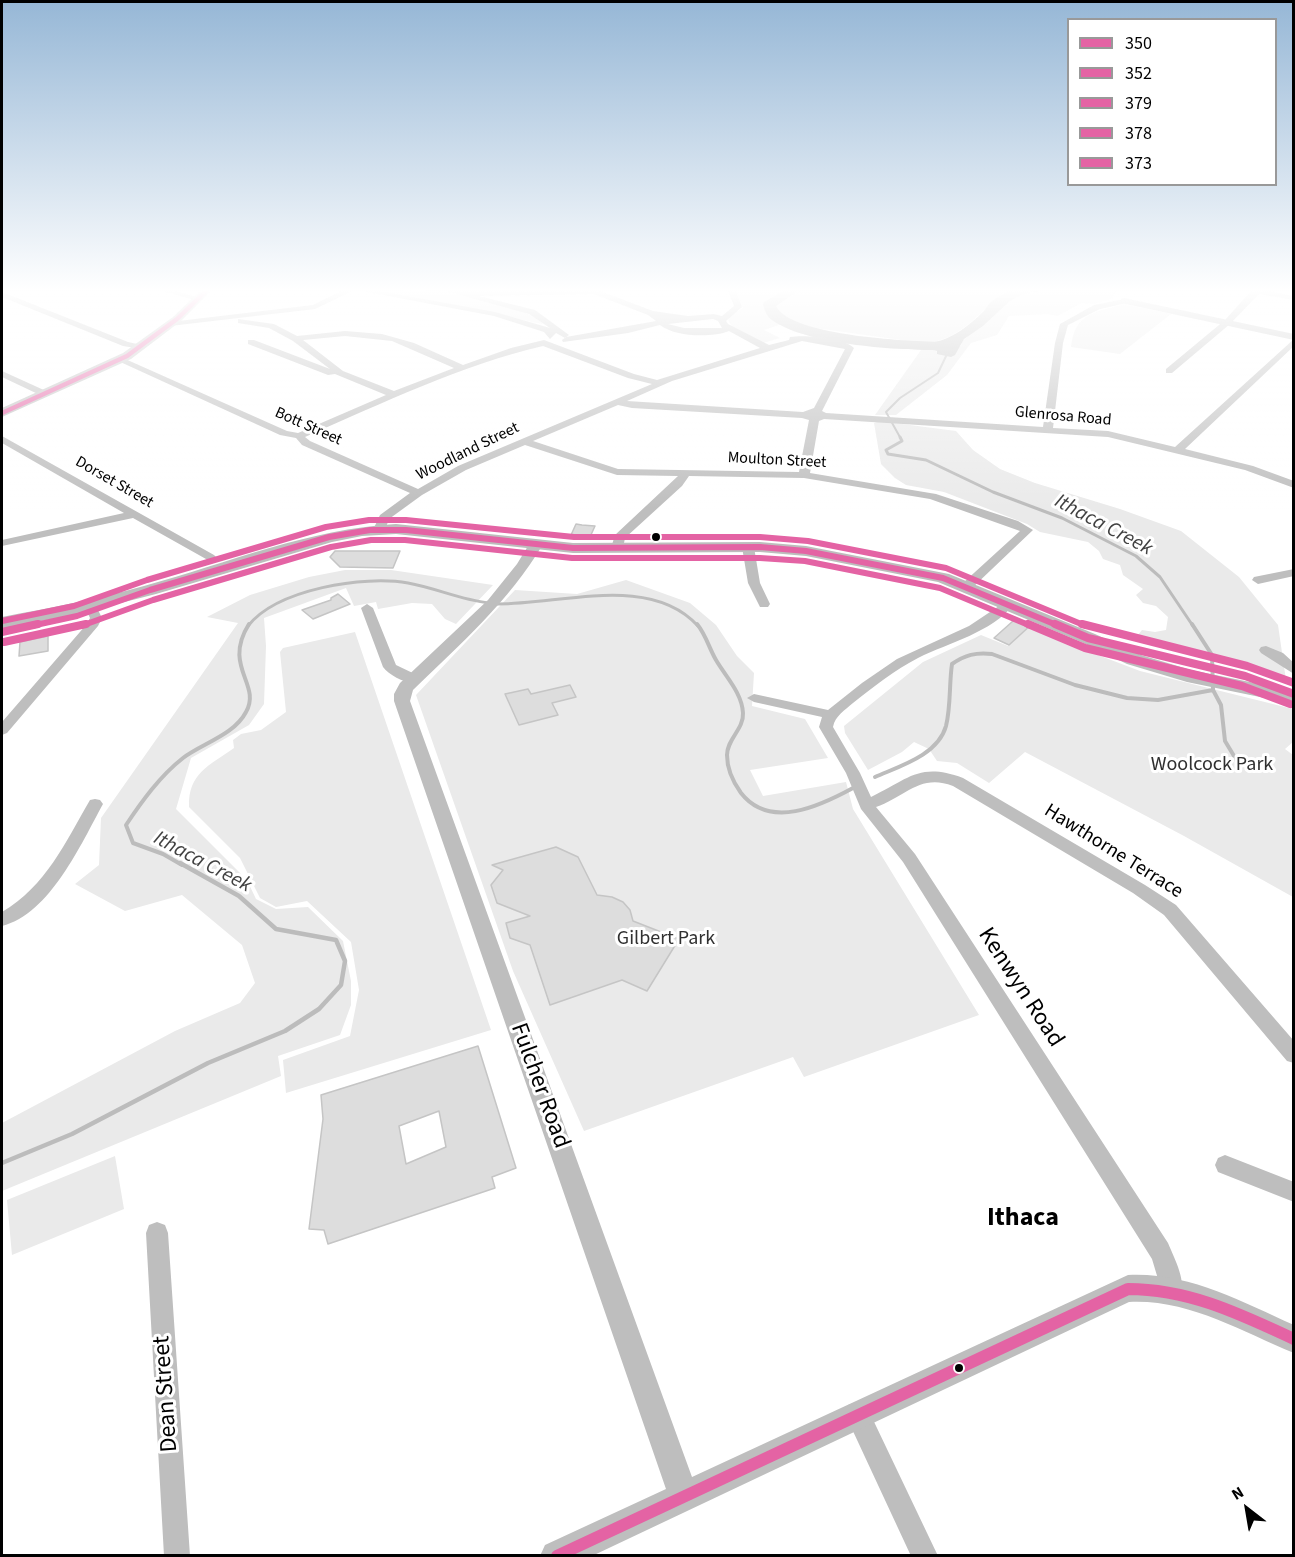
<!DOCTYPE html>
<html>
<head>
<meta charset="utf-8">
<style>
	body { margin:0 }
	#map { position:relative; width:1295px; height:1557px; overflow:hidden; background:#fff; font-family:"Source Sans 3",sans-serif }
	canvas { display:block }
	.frame { position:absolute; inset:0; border:3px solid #000; pointer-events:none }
	.legend { position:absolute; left:1067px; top:18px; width:210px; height:168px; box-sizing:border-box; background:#fff; border:2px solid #999; margin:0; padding:8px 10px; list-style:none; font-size:18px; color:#000 }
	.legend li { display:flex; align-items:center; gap:12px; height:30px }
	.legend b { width:30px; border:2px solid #999 }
	.north { position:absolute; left:1217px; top:1479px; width:60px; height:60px; -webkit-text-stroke:4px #fff; paint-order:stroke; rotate:329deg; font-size:16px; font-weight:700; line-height:24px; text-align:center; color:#000 }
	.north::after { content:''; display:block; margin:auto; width:21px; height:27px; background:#000; clip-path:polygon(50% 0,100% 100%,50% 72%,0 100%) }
</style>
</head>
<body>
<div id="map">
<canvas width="1295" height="1557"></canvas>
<div class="frame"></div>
<ul class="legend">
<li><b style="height:8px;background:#e463a4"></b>350</li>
<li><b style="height:8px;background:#e463a4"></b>352</li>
<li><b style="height:8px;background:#e463a4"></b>379</li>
<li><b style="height:8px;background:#e463a4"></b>378</li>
<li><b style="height:8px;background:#e463a4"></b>373</li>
</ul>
<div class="north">N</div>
</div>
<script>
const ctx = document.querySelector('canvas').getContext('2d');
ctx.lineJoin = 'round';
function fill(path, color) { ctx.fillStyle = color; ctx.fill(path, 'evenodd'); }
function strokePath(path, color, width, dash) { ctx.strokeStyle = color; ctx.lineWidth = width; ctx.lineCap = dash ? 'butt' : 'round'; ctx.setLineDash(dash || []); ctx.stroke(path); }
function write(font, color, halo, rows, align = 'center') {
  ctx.font = font + ' "Source Sans 3",sans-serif'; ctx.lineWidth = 6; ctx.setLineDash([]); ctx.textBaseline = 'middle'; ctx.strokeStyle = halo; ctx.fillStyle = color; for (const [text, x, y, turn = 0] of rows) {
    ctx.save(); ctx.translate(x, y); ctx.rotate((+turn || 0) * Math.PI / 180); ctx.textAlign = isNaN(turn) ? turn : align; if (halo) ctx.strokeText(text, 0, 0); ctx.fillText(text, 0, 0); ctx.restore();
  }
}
fill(new Path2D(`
	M 372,291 C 393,291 416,289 437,291 C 461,293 527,307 543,324 Z
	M 736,291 L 792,291 L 769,306 L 776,317 L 794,326 L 782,324 L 764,330 L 780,338 L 763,343 C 751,338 729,332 728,317 L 743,308 Z
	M 800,291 L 1009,291 C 979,309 962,342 923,343 L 808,327 L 793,322 L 775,311 L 774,305 Z
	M 1039,291 L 1116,291 L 1113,298 L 1095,304 L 1082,303 L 1057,316 L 1048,314 L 1009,316 L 997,335 L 971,343 L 947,375 L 896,415 L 875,415 L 921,350 C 878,344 834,344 792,331 L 796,328 L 844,338 L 927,347 L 938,352 L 961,346 L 962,341 L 969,335 L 983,326 L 1010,301 L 1024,294 Z
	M 1124,304 L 1171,314 L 1120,354 L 1071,347 C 1075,312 1095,313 1124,304 Z
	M 879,421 L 956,431 L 973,450 L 1000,469 L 1035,483 L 1120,509 L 1181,531 L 1239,577 L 1278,625 L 1286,680 L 1223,661 L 1139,639 L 1137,636 L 1142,630 L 1155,632 L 1166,630 L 1168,617 L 1156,606 L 1143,603 L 1136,595 L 1143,589 L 1123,575 L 1120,565 L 1103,559 L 1099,551 L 1088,542 L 1040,532 L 1027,524 L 944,492 L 906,485 L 895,478 L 881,464 L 874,423 Z
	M 345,570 L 391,570 L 493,585 L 456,624 L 445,619 L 432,604 L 412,603 L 378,609 L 376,602 L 354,606 L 346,588 L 264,618 L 266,646 L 264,704 L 249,725 L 191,758 L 176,809 L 247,880 L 256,899 L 276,909 L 308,907 L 343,941 L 351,981 L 351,1005 L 340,1035 L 278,1056 L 281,1076 L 2,1191 L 2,1123 L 175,1031 L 240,1003 L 255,983 L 242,945 L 182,895 L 125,911 L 75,884 L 99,865 L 101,818 L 238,623 L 207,617 L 250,595 L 309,577 Z
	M 626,580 L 690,603 L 716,625 L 737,656 L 754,673 L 752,706 L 805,719 L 828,758 L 750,770 L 763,796 L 846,782 L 853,809 L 979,1015 L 804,1077 L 793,1057 L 584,1131 L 513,971 L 416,695 L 515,590 L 577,594 Z
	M 1033,624 L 1098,655 L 1140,671 L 1293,709 L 1293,742 L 1285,749 L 1293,755 L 1293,897 L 1184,836 L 1025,752 L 989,783 L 957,763 L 937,761 L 929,749 L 914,742 L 902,752 L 868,770 L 845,733 L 844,726 L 923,662 L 981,635 L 1008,646 Z
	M 355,632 L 491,1030 L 286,1093 L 283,1060 L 350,1036 L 359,990 L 351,942 L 307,901 L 276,907 L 260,898 L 240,858 L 189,807 C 188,773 209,766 234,748 L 233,740 L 241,734 L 261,730 L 286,712 L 280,652 L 283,648 Z
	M 115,1156 L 124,1209 L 12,1255 L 7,1200 Z`), '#eaeaea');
fill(new Path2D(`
	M 1008,291 L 1039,291 L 1024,294 L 1010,301 L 983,326 L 964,339 L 955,355 L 951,357 L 937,354 L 937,351 L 917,346 L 919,343 C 946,345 966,328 983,312 C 986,309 988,304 992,301 C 997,297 1003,295 1008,291 Z`), '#bcbcbc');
strokePath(new Path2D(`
	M 901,439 L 886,412 L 900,398 L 938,373 L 948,352`), '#bcbcbc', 2);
strokePath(new Path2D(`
	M 900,437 L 902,441 L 886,450 L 888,454 L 926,460 L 993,492 L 1062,518 L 1136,556 L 1160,577 L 1193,626
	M 496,604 C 560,605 650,573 698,626
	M 248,626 C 277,589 364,575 408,583 C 436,588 461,600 489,603`), '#bcbcbc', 3);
strokePath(new Path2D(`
	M 697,624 C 706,635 709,648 716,660 C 726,677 742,693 743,713 C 744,729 727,739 727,755 C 727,768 733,782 741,793 C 770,830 820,806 853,788
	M 1213,690 L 1221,705 L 1225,741 L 1240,766
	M 875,777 C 900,766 938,755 946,726 C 951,706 949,684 952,664 C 965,655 976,652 992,654 L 1075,685 L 1127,698 L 1158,700 L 1213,690 L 1212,655 L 1192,624
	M 182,865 L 163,854 L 133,843 L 126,825 C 142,801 160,776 183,758 C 203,743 234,735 246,712 C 262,684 222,667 249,624`), '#bcbcbc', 4);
strokePath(new Path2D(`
	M 2,1163 L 72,1134 L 208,1063 L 285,1031 L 319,1009 L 341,985 L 345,961 L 336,940 L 276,929 L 239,896 L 180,863`), '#bcbcbc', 4.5);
fill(new Path2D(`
	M 783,291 L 798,291 L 776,306 C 791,337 917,342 950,342 L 957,346 L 950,350 C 906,351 808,346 772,320 C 767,317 765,311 763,305 L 764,302 Z`), '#bcbcbc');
const building = new Path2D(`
	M 576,524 L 582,525 L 595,526 L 590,537 L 571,535 Z
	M 335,551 L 400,551 L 393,568 L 340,567 L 330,557 Z
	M 338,594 L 350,604 L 313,619 L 302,610 L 331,600 L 331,598 Z
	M 1013,621 L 1023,621 L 1032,624 L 1009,645 L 994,638 Z
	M 48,636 L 48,651 L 19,656 L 20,642 Z
	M 570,685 L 576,697 L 552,703 L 558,715 L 519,725 L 505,694 L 528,689 L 531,694 Z
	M 556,847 L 578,857 L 597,895 L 612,897 L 623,902 L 630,910 L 633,921 L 679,939 L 647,991 L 622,980 L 550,1005 L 530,945 L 510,938 L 506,923 L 530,916 L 497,903 L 491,885 L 503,870 L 492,865 Z
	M 478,1046 L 516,1168 L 492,1177 L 495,1188 L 328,1244 L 324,1230 L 309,1229 L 323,1119 L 321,1095 ZM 439,1111 L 446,1147 L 406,1164 L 399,1126 Z`);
fill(building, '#ddd');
strokePath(building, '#c5c5c5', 1.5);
fill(new Path2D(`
	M 162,291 L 176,291 L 203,299 L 199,301 Z
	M 341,291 L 352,291 L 315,309 L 170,326 L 166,324 L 170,322 L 313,305 Z
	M 362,291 L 380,291 L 495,312 L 550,328 L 529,314 L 446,291 L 600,291 L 653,311 L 688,316 L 714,314 L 722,316 L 734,306 L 728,291 L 736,291 L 742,307 L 726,321 L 728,324 L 769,345 L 789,340 L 790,337 C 805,335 843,337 854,348 L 822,411 L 826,413 L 1043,427 L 1055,343 L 1060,324 L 1094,305 L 1124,299 L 1127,299 L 1127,303 L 1100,309 L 1068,325 L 1063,343 L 1053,428 L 1108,431 L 1175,447 L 1294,339 L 1294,346 L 1185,449 L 1253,466 L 1294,481 L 1294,488 L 1245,470 L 1108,437 L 824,419 L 819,421 L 810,473 L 936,494 L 1018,521 L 1033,530 L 971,589 L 963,589 L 963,583 L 1020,531 L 930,499 L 804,478 L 689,476 L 682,486 L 625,538 L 623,548 L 617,551 L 611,548 L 615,535 L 678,476 L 617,475 L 525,445 L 466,470 L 422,495 L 389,519 L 385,530 L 379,533 L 373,530 L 380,515 L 410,493 L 302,445 L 296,438 L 280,435 L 116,360 L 123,358 L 287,431 L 298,433 L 386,395 L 335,374 L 328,375 L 248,344 L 248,340 L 254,340 L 330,369 L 293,341 L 269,328 L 238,323 L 238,319 L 274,324 L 297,336 L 345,331 L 382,334 L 414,343 L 463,365 L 511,348 L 544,340 L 634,374 L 657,380 L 760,348 L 729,331 C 711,338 675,337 660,325 L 628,333 L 563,342 L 562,340 L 566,337 L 656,321 L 648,315 L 594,294 L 479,296 L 535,310 L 569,335 L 565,338 L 556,333 L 550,339 L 544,332 L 494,316 ZM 713,319 L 718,321 L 722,328 L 684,328 L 668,324 ZM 345,336 L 392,341 L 454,368 L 394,391 L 343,371 L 303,340 ZM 802,341 L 845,349 L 814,408 L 803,412 L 627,401 L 672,381 ZM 543,346 L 628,378 L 652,384 L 458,466 L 418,489 L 310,441 L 305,437 C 383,403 461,365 543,346 ZM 618,405 L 632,408 L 802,418 L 809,420 L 799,472 L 618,469 L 533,441 Z
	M 1251,291 L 1269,291 L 1294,296 L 1294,300 L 1259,294 L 1230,324 L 1172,373 L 1166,373 L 1166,369 L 1225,320 Z
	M 2,292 L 128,342 L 146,346 L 142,349 L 123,346 L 2,297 Z
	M 2,371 L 46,391 L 48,393 L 40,395 L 2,377 Z
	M 2,436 L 214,555 L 216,557 L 210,561 L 206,559 L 133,518 L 2,546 L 2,540 L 124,513 L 2,443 Z
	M 748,544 L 754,547 L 760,583 L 770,604 L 768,607 L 760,607 L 748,583 L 742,547 Z
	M 1294,569 L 1294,576 L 1258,584 L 1252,580 L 1254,577 Z
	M 1008,600 L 1014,604 C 991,633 950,642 918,658 C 895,670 873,687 853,703 C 845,710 835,716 833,727 L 860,773 L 871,797 C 909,779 919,762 963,778 L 1145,885 L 1176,905 L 1294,1041 L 1294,1063 L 1287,1061 L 1164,915 L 1133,893 L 953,786 C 920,773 905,797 876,807 L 915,854 L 1168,1243 C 1175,1260 1187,1281 1180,1299 L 1172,1302 L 1164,1299 L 1152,1259 L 903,862 L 861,809 L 846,773 L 819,727 L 822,717 L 754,702 L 747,698 L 754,694 L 828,710 L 862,683 L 897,659 L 969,626 Z
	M 90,601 L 94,602 L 102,618 L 98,626 L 7,733 L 2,735 L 2,722 L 86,625 L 90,618 L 84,605 Z
	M 367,604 L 373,608 L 396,665 L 419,676 L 421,679 L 419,682 C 407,685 390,676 383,667 L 361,608 Z
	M 1266,646 L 1283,653 L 1294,663 L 1294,674 L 1261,653 L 1259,650 L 1261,647 Z
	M 95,799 L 100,800 L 103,804 C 81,844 50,914 2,926 L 2,912 C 46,886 65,843 90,800 Z
	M 1225,1155 L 1294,1182 L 1294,1202 L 1218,1172 L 1215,1165 L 1218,1158 Z
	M 157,1222 L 165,1225 L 168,1233 L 190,1556 L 164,1556 L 146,1233 L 149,1225 Z
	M 857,1402 L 866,1405 L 938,1556 L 911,1556 L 845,1414 L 848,1405 Z`), '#bebebe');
fill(new Path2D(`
	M 1124,298 L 1294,334 L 1294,340 L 1121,303 L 1121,299 Z
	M 536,540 L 543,544 C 509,602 460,644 413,690 L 410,701 L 692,1477 L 1128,1275 C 1188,1272 1240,1301 1294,1325 L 1294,1353 C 1240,1331 1189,1299 1129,1302 L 592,1556 L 540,1556 L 545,1545 L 666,1489 L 394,701 L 394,694 L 400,683 L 488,600 L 517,564 L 531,541 Z`), '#bebebe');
fill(new Path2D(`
	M 200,291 L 211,291 L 181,321 L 131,359 L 2,417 L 2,408 L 123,353 L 173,317 Z`), '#c2c2c2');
fill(new Path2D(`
	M 396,524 L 573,543 L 760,542 L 806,546 L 949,574 L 1095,634 L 1141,655 L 1191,670 L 1294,691 L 1294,704 L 1187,682 L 1127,664 L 1081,642 L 938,582 L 806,556 L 760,552 L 573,553 L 396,534 L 362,536 L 332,542 L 156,594 L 77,614 L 2,629 L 2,617 C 49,608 97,599 144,586 C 228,563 309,529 396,524 Z`), '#bdbdbd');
strokePath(new Path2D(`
	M 31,626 L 77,616 L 150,590 L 329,537 L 370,530 L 406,530 L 573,548 L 760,547 L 806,551 L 943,578 L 1059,626`), '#e463a4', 6);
strokePath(new Path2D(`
	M 1055,624 L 1088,638 L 1245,676 L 1294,694
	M 2,632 L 38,624`), '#e463a4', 8);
strokePath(new Path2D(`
	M 81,626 L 153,600 L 331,547 L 371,540 L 405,540 L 572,558 L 760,558 L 805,561 L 940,588 L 1031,626`), '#e463a4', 6);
strokePath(new Path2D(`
	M 1028,624 L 1085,648 L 1242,686 L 1290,704
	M 4,642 L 86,624`), '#e463a4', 8);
strokePath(new Path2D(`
	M 2,621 L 74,606 L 147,580 L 326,527 L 369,520 L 406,520 L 574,537 L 760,537 L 808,541 L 946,568 L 1086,626`), '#e463a4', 6);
strokePath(new Path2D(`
	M 1082,624 L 1247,666 L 1294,683`), '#e463a4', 8);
strokePath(new Path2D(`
	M 557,1556 L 1128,1289 C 1189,1289 1240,1314 1294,1339`), '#e463a4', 12);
strokePath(new Path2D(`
	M 2,413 L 127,356 L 177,319 L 206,291`), '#e463a4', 4.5);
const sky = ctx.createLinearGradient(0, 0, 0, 509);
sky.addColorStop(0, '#96b7d6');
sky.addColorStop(0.57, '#fff');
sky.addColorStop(1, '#ffffff00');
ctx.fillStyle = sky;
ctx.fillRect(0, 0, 1295, 509);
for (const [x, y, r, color] of [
	[656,537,5,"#000"],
	[959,1368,5,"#000"]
]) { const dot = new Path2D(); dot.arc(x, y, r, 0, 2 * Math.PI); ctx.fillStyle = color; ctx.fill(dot); strokePath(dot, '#fff', 2); }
write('16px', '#000', '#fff', [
	["Glenrosa Road",1063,417,5],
	["Bott Street",308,427,24],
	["Woodland Street",468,452,-26],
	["Moulton Street",777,461,3],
	["Dorset Street",114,483,30]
]);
write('20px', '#303030', '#fff', [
	["Woolcock Park",1212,766],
	["Gilbert Park",666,940]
]);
write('20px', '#000', '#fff', [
	["Hawthorne Terrace",1113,852,32]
]);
write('italic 21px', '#414141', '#fff', [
	["Ithaca Creek",1103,526,28],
	["Ithaca Creek",202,863,28]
]);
write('24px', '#000', '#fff', [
	["Kenwyn Road",1020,988,57],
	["Fulcher Road",539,1086,70],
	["Dean Street",167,1394,-94]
]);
write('bold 26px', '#000', '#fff', [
	["Ithaca",1023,1219]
]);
</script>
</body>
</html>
